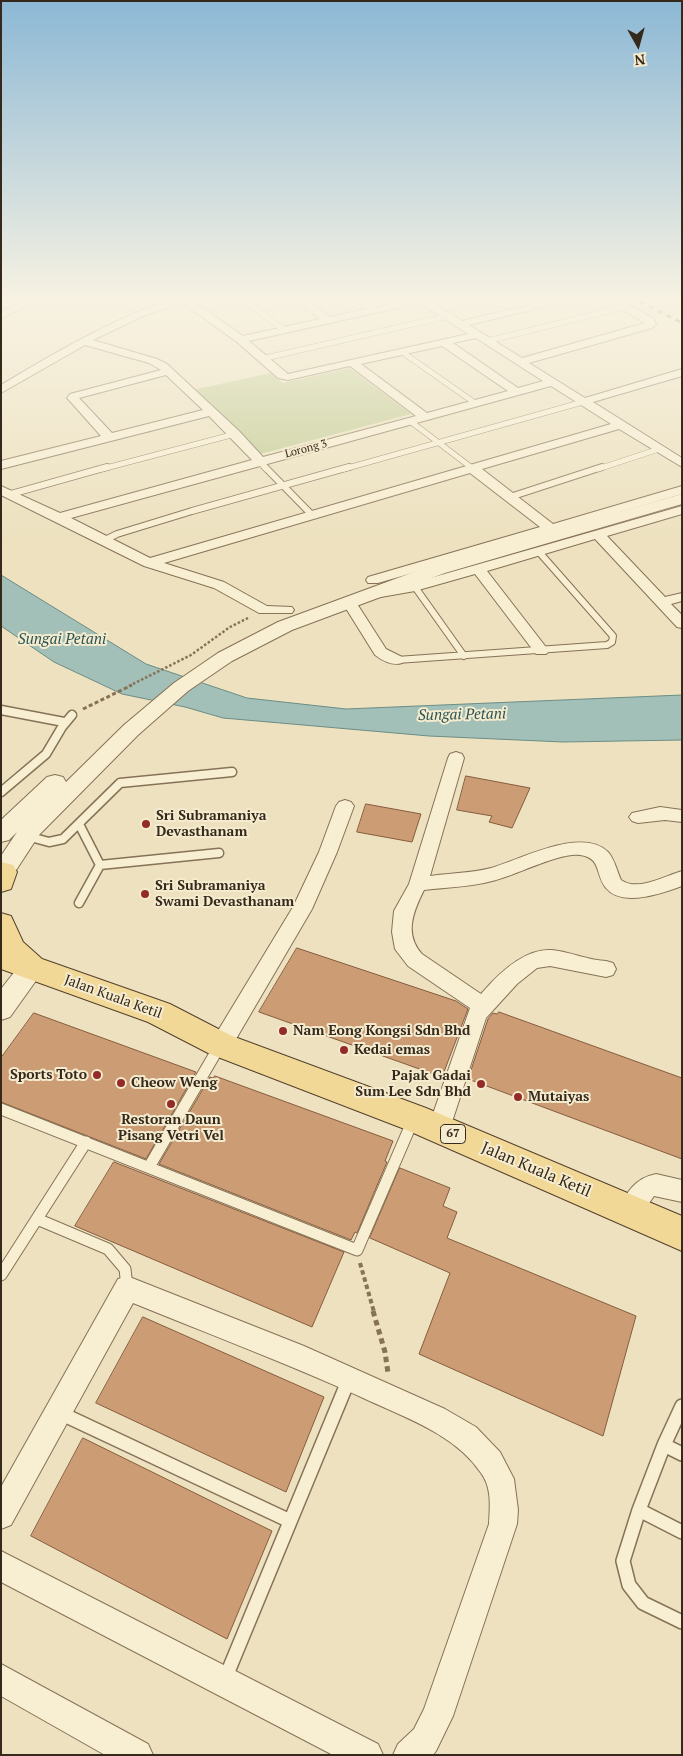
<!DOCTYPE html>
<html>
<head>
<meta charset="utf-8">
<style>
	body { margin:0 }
	#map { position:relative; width:683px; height:1756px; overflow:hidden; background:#ede1bf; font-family:"PT Serif",serif }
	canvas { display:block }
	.frame { position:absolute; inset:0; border:2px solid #35291c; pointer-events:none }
	.north { position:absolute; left:613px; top:20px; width:50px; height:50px; -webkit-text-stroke:4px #f5ebce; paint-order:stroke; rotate:173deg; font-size:14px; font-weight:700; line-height:20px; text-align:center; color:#35291c }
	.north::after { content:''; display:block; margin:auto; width:18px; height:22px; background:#35291c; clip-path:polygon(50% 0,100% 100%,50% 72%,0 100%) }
</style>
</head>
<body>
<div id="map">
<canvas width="683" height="1756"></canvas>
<div class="frame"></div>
<div class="north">N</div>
</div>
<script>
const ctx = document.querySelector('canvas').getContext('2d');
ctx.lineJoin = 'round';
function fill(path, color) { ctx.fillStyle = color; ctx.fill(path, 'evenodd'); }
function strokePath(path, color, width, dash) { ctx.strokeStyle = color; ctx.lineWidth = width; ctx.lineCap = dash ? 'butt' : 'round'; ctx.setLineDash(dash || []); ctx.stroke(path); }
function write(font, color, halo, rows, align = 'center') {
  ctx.font = font + ' "PT Serif",serif'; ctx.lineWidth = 4; ctx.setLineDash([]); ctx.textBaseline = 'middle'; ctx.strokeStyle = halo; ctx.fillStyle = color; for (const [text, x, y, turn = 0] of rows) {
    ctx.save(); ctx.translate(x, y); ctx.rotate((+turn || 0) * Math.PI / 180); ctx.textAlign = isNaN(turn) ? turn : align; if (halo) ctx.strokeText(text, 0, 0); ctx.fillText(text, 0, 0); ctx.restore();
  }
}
fill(new Path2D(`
	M 350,368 L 411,414 L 260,454 L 193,390 L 270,373 L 283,383 Z`), '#c2cb93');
const water = new Path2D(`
	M 1,575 L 146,664 L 247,698 L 346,709 L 682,695 L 682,740 L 563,742 L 429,736 L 223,718 L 185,707 L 122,694 L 54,662 L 1,626 Z`);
fill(water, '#a2bfb8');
strokePath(water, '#6a8d85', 1);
const building = new Path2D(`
	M 466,776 L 530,788 L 512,828 L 489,822 L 492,816 L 457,810 Z
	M 366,804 L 421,814 L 412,842 L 357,832 Z
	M 297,948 L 456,1001 L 468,1009 L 442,1077 L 259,1012 Z
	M 499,1012 L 682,1078 L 682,1159 L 468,1079 L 488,1019 L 493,1013 L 497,1014 Z
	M 34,1013 L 196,1072 L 146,1159 L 1,1102 L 1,1058 Z
	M 215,1076 L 393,1141 L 385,1161 L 387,1162 L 357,1233 L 355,1232 L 351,1240 L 159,1164 L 210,1077 L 213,1078 Z
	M 114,1162 L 344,1252 L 312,1327 L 75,1226 Z
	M 400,1168 L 450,1188 L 443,1206 L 457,1212 L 447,1238 L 636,1316 L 603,1436 L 419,1354 L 450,1273 L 370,1238 Z
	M 143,1317 L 324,1397 L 286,1492 L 96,1403 Z
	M 83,1438 L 272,1531 L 227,1639 L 31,1536 Z`);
fill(building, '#cc9c75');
strokePath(building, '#855c3d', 1);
const serviceFar4 = new Path2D(`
	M 240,297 L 284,330
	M 353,297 L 373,310
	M 519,297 L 535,306
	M 487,341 L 625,307
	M 402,352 L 475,403
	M 261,359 L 448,316
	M 410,421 L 472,468
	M 260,462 L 266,469
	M 102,469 L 235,434
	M 344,469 L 583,402
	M 598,469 L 659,449`);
const serviceFar3 = new Path2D(`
	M 265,467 L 312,515
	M 11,494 L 107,467
	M 510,497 L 602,467
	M 103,541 L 117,534 L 192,511 L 349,467
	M 415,587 L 464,656
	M 397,660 L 607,645 L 612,642 L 613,636 L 539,552`);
const serviceFar2 = new Path2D(`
	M 1,710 L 64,722
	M 1,792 L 46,754 L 62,727 L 72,715
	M 79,824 L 100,865 L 79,903
	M 27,836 L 49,842 L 63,839 L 120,783 L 232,772
	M 100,865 L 219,853`);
const serviceFar1 = new Path2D(`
	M 1,1109 L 357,1250 L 413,1120
	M 149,1167 L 219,1047
	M 37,1219 L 108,1249 L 125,1269 L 127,1287
	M 1,1275 L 86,1142`);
const service = new Path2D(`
	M 682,1406 L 664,1445 L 639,1510 L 623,1561 L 629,1585 L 643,1603 L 682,1622
	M 60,1413 L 290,1521
	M 664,1445 L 682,1454
	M 639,1510 L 682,1532
	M 225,1679 L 349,1379`);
const minor = new Path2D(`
	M 30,297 L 42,297 L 1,319 L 1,312 Z
	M 177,297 L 191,297 L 190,299 L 243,336 L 320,319 L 290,297 L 301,297 L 330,317 L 413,299 L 412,297 L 434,297 L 433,300 L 430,301 L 462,321 L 563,297 L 579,297 L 577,299 L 469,325 L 522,358 L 645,323 L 601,297 L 613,297 L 653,318 L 656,324 L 652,328 L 529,363 L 585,398 L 682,369 L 682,376 L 593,402 L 682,458 L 682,467 L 619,429 L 482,469 L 553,524 L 682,486 L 682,494 L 378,583 L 368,583 L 366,580 L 368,577 L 540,527 L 470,473 L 164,563 L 224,582 L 267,606 L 292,607 L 294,610 L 292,613 L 259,613 L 214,588 L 144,566 L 1,495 L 1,486 L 60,513 L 252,460 L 209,416 L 1,469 L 1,461 L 101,436 L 69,400 L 67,398 L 70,394 L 161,370 L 149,363 L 85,345 L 1,393 L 1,385 C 58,351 114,318 177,297 ZM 181,302 L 237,342 L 278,378 L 288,380 L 350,366 L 416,416 L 263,457 L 239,431 L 167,364 L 157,359 L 93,340 L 141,317 ZM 420,303 L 468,334 L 288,374 L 249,341 ZM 476,338 L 543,381 L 518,388 L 453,343 ZM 442,346 L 508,391 L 427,413 L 361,364 ZM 166,375 L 203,410 L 112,433 L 79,398 ZM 551,386 L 611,424 L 150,558 L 71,518 Z
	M 682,506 L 682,514 L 607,536 L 665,597 L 682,593 L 682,601 L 671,604 L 682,615 L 682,628 L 677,627 L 595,539 L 487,571 L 549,651 L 546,654 L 536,654 L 475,574 L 415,591 L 375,598 L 370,597 L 368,594 L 370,591 L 413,583 Z
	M 349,598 L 354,599 L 386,649 L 402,657 L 405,660 L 402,663 C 392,666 383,661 375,655 L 342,602 L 344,599 Z
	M 456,752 L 462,754 L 464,758 L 430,876 C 450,873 472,873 491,868 C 520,860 582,826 608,852 C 614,858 617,871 621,880 C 638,892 664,876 682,871 L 682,886 C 663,893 622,908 606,888 C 595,875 602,858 580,855 C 559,852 515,876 492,881 C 471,887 447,887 424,890 C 413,912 404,934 422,954 L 481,994 C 498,974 524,948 552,950 C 571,952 587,960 606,961 L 613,963 L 616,969 L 613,975 L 606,977 L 550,966 L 537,968 L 517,984 L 486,1018 L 450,1128 L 447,1135 L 439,1138 L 431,1135 L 428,1128 L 470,1008 L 408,966 L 395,949 L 392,932 L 394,911 L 409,884 L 448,758 L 450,754 Z
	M 345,800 L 351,802 L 354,806 L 337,852 L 312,909 L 229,1051 L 221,1054 L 213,1051 L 210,1045 L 213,1039 L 293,907 L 319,852 L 336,806 L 339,802 Z
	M 660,807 L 682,810 L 682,822 L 665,820 L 638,823 L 632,821 L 629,817 L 632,813 Z
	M 656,1174 L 682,1180 L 682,1202 L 654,1196 L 638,1219 L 630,1222 L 622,1219 L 618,1211 C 626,1193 635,1178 656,1174 Z
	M 127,1276 L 304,1346 L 445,1409 L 476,1427 L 500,1452 L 514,1479 L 518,1510 L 517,1524 L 453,1716 L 436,1751 L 433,1755 L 393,1755 L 398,1744 L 414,1729 L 424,1709 L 489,1524 C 490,1506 492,1488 481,1473 C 454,1433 403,1417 361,1397 C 286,1363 209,1334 133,1303 L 11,1525 L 1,1529 L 1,1487 L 118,1279 Z
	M 1,1551 L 378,1744 L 383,1755 L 333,1755 L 1,1582 Z
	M 1,1664 L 148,1744 L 153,1755 L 105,1755 L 1,1696 Z`);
const tertiary = new Path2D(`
	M 682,494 L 682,504 L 445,573 L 292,630 L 232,661 L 188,691 L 138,735 L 39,835 L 9,881 L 1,884 L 1,856 L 17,832 L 9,840 L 1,842 L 1,820 L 47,777 L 55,775 L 63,777 L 66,782 L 124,725 L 174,683 L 218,653 L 278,622 L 433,565 Z
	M 32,958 L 41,961 L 45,968 L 10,1017 L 1,1020 L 1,989 L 23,961 Z`);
const primary = new Path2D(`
	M 1,862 L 13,865 L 17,872 L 11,889 L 1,892 Z
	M 1,913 L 11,916 L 23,942 L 42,959 L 170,1004 L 232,1036 L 426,1108 L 682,1216 L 682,1251 L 402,1128 L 210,1054 L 148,1022 L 1,969 Z`);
strokePath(serviceFar4, '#867257', 6);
strokePath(serviceFar3, '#867257', 8);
strokePath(serviceFar2, '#867257', 11);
strokePath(serviceFar1, '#867257', 13);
strokePath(service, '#867257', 16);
strokePath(minor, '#867257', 2);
strokePath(tertiary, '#867257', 2);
strokePath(primary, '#53402c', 2);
strokePath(new Path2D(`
	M 129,686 L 191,655 L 230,627 L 248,618`), '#867257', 2.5, [2.5, 2]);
strokePath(new Path2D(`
	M 83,709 L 132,685`), '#867257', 3, [4, 2.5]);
strokePath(new Path2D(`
	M 360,1263 L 374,1312`), '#867257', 4, [4.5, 3]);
strokePath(new Path2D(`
	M 373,1311 L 385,1352 L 388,1373`), '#867257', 5, [5.5, 4]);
strokePath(serviceFar4, '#f8eed2', 5);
strokePath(serviceFar3, '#f8eed2', 6);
strokePath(serviceFar2, '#f8eed2', 8);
strokePath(serviceFar1, '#f8eed2', 11);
strokePath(service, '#f8eed2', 13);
fill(minor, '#f8eed2');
fill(tertiary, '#f8eed2');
fill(primary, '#f2d896');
strokePath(new Path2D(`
	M 631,297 L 682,323`), '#35291c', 2.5, [5, 5]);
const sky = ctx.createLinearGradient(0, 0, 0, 543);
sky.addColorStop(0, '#8cb8d5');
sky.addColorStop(0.55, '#f7f2e2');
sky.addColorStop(1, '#f7f2e200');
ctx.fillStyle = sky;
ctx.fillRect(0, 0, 683, 543);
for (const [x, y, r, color] of [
	[146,824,5,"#952b28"],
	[145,894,5,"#952b28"],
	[283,1031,5,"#952b28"],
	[344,1050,5,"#952b28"],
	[97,1075,5,"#952b28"],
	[121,1083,5,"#952b28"],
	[481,1084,5,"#952b28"],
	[518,1097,5,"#952b28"],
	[171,1104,5,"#952b28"]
]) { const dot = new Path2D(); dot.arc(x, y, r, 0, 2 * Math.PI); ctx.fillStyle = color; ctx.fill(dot); strokePath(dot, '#f5ebce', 2); }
write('11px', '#35291c', '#f5ebce', [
	["Lorong 3",306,449,-15]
]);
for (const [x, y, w] of [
	[453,1134,25]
]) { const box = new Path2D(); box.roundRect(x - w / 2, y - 9.5, w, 19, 4); ctx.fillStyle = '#f5ebce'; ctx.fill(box); strokePath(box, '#35291c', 1); }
write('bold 12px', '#35291c', null, [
	["67",453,1134]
]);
write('bold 14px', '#35291c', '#f5ebce', [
	["Sri Subramaniya",156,816],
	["Devasthanam",156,832],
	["Sri Subramaniya",155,886],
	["Swami Devasthanam",155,902],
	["Nam Eong Kongsi Sdn Bhd",293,1031],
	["Kedai emas",354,1050],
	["Sports Toto",87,1075,"right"],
	["Pajak Gadai",471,1076,"right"],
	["Sum Lee Sdn Bhd",471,1092,"right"],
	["Cheow Weng",131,1083],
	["Mutaiyas",528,1097],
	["Restoran Daun",171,1120,"center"],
	["Pisang Vetri Vel",171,1136,"center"]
], 'left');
write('14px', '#35291c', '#f5ebce', [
	["Jalan Kuala Ketil",113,997,20]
]);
write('italic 15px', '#2b5554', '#f5ebce', [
	["Sungai Petani",62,640],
	["Sungai Petani",462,715,-1]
]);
write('16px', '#35291c', '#f5ebce', [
	["Jalan Kuala Ketil",536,1170,23]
]);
</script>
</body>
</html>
